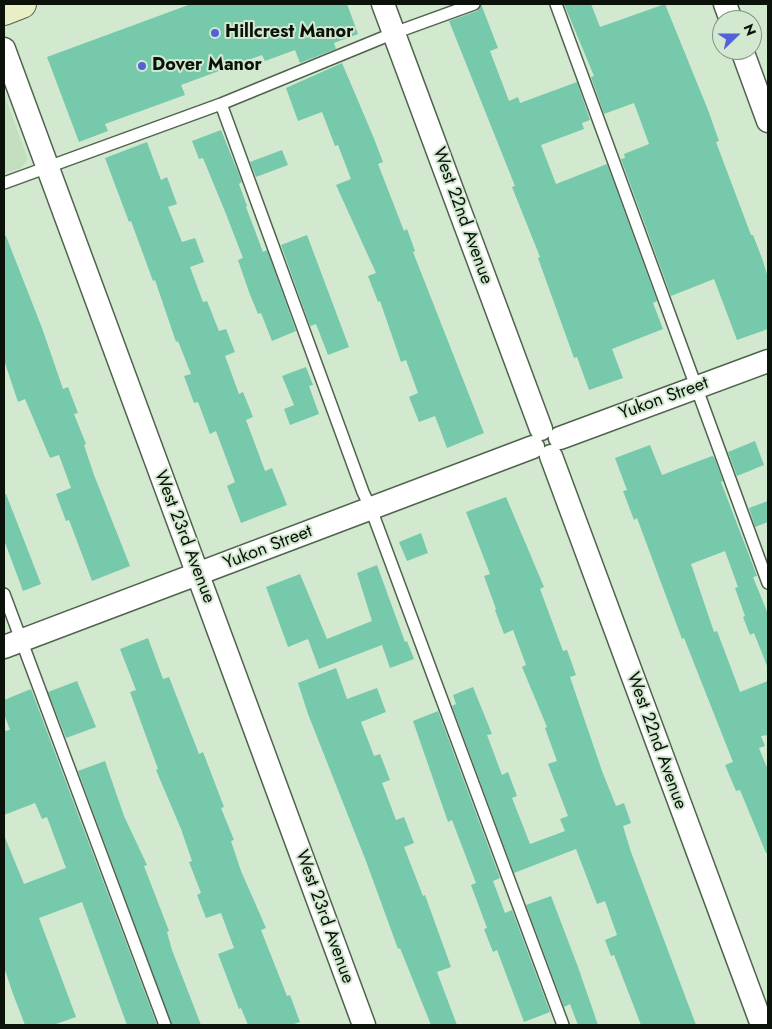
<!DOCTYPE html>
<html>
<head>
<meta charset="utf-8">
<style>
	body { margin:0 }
	#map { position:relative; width:772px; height:1029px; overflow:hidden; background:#d2e9d0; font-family:Jost,sans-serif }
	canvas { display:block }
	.frame { position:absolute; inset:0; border:5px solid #0a120a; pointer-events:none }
	.north { position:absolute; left:712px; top:10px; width:50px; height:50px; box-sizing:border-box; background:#d2e9d0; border:1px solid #829381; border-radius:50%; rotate:68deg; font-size:14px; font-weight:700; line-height:20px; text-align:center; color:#0a120a }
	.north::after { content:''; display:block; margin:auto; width:18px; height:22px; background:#5362d8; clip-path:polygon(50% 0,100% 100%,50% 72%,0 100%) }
</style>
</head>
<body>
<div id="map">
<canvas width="772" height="1029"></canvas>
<div class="frame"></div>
<div class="north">N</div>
</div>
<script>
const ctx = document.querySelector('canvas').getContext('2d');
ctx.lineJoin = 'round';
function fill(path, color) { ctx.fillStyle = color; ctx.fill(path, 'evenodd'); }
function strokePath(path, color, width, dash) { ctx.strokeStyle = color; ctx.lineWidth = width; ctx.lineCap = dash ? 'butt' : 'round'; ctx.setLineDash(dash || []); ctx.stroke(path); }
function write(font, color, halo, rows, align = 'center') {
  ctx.font = font + ' Jost,sans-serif'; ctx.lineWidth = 4; ctx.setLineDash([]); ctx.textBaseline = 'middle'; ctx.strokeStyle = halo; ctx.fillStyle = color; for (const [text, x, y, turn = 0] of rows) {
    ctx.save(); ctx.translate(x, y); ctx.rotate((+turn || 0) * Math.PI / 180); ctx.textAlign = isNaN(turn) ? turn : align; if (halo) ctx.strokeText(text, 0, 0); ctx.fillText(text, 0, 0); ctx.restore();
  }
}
fill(new Path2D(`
	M 4,94 L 28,159 L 21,168 L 4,174 Z`), '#c3dfc0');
fill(new Path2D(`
	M 191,4 L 347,4 L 358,34 L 334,43 L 336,49 L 300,63 L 295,50 L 265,61 L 262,55 L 181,85 L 185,95 L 105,124 L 108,131 L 79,142 L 47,57 Z
	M 481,4 L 498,48 L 490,51 L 509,101 L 518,97 L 520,103 L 577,82 L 590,120 L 582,123 L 584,129 L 541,145 L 556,184 L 607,164 L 657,301 L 653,303 L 663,329 L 612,349 L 623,378 L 589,390 L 577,357 L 574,358 L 538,258 L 540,257 L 512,187 L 515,186 L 449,21 L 477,11 Z
	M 564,4 L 591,4 L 600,27 L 665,4 L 708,110 L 719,141 L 716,142 L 751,235 L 753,235 L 763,261 L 768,278 L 768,329 L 737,340 L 714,279 L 671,296 L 621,159 L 625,158 L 624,154 L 649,144 L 634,103 L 604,114 L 591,77 L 594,76 Z
	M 342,63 L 373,136 L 383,162 L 378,164 L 404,231 L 407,229 L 415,251 L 413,252 L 484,433 L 447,448 L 435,416 L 419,422 L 409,397 L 418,393 L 406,360 L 401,362 L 380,301 L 378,302 L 368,276 L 376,273 L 336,185 L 351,179 L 338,145 L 335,146 L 322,112 L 298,121 L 286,88 Z
	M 221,130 L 242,182 L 239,184 L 247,206 L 246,207 L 263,252 L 267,250 L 296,331 L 272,341 L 261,313 L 258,314 L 249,292 L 238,260 L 243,258 L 226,214 L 203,158 L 199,159 L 192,141 Z
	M 147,142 L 161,180 L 167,177 L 177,204 L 168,207 L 182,242 L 195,238 L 204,262 L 190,267 L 203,302 L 207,301 L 219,331 L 226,329 L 235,352 L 225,356 L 239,394 L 243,392 L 253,417 L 246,420 L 265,471 L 272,468 L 287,505 L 241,523 L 227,486 L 235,482 L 216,431 L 210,434 L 198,402 L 194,403 L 184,376 L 191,374 L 178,341 L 176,342 L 155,280 L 153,281 L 131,221 L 129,222 L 105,158 Z
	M 282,150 L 288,165 L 256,177 L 250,162 Z
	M 307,235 L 349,347 L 328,355 L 316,324 L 310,326 L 281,245 Z
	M 4,236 L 6,236 L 42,328 L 63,389 L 68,387 L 78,413 L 74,414 L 86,444 L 84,445 L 94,475 L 130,566 L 92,581 L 69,520 L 66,521 L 56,494 L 71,488 L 59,455 L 50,458 L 25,399 L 18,402 L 4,360 Z
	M 306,367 L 313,385 L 309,386 L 319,414 L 290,425 L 284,409 L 294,405 L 282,376 Z
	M 755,441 L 764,465 L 737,476 L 728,452 Z
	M 650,445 L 662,475 L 712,456 L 714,457 L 723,481 L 721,482 L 757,576 L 753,577 L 768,614 L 767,666 L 754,633 L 750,635 L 743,617 L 745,616 L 735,588 L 738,587 L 725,551 L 691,564 L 714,632 L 717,631 L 740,692 L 768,681 L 768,735 L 761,736 L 765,746 L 759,748 L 768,770 L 768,852 L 766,853 L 740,790 L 736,791 L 725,765 L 733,762 L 684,638 L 682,639 L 637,518 L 634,520 L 623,491 L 627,490 L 615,458 Z
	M 6,494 L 41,584 L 23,591 L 4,540 L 4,495 Z
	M 506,497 L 544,587 L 540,589 L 563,651 L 567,650 L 576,675 L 570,677 L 602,771 L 616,806 L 624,803 L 631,823 L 623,826 L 631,852 L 696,1025 L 641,1025 L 614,955 L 611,956 L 605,940 L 617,935 L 605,901 L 597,904 L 576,849 L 514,873 L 452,706 L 456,704 L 453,695 L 473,687 L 492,734 L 487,735 L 502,775 L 508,772 L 517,796 L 512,798 L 530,844 L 565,831 L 560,819 L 568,816 L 548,764 L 557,761 L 545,728 L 547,727 L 522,667 L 526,665 L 513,630 L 504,634 L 495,610 L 496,609 L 484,576 L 490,574 L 466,512 Z
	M 768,501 L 768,522 L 755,527 L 749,508 Z
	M 421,533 L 428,553 L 407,561 L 399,542 Z
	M 377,565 L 405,642 L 407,641 L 414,659 L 390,668 L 382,645 L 319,669 L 308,639 L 288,647 L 266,587 L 300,574 L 327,639 L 372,621 L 357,573 Z
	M 148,638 L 163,679 L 169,677 L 199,754 L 203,752 L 224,807 L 221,808 L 234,840 L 231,841 L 241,871 L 266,928 L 261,930 L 287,996 L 290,995 L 300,1022 L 291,1025 L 248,1025 L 241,1008 L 239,1009 L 218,954 L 234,948 L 221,913 L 206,918 L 197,895 L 201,893 L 189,862 L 192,861 L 181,829 L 156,770 L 158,769 L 130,692 L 136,690 L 120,649 Z
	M 336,668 L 347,699 L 377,688 L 386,712 L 361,722 L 374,756 L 380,754 L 390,780 L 382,783 L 396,820 L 404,817 L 414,843 L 404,847 L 423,896 L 425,895 L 451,967 L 437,972 L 457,1025 L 431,1025 L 400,948 L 398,949 L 366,861 L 308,714 L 298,683 Z
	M 77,681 L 96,727 L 66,738 L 48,692 Z
	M 31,689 L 157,1025 L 127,1025 L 82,902 L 39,918 L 76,1017 L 53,1025 L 25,1025 L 13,994 L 4,967 L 4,835 L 24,884 L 66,868 L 47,817 L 42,819 L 35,803 L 4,815 L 4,731 L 10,730 L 4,714 L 4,700 Z
	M 438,711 L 500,878 L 493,881 L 505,913 L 512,910 L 550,1012 L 524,1022 L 497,950 L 493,952 L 484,929 L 487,928 L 471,885 L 476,883 L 452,820 L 448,822 L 413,721 Z
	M 105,761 L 124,816 L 147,865 L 144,866 L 169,931 L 167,932 L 172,950 L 201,1025 L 172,1025 L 78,771 Z
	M 551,896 L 578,967 L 598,1025 L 578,1025 L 570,1004 L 564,1007 L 526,905 Z`), '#76c9ab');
const service = new Path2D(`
	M 556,4 L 768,583
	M 221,104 L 363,492 L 371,509 L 563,1025
	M 4,183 L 221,104 L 394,33 L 474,4
	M 4,594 L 165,1025`);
const minor = new Path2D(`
	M 383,4 L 541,429
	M 725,4 L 731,20
	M 4,49 L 364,1025
	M 742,50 L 768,121
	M 560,438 L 768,361
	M 551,456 L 762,1025
	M 4,647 L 533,447`);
const secondary = new Path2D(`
	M 4,11 L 22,4`);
strokePath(service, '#4f634d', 14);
strokePath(minor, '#4f634d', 25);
strokePath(secondary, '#4f634d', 30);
strokePath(service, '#fff', 11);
strokePath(minor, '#fff', 22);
strokePath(secondary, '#e9efc4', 28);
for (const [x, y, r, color] of [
	[215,33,5,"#5362d8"],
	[142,66,5,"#5362d8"]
]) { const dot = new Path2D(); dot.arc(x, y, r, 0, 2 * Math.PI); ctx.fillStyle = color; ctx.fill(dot); strokePath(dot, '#d2e9d0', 2); }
write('bold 18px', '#0a120a', '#d2e9d0', [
	["Hillcrest Manor",225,33],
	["Dover Manor",152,66]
], 'left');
write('18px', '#0a120a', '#d2e9d0', [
	["West 22nd Avenue",462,216,70],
	["Yukon Street",664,399,-20],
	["West 23rd Avenue",184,537,69],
	["Yukon Street",268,548,-21],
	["West 22nd Avenue",656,741,70],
	["West 23rd Avenue",324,917,70]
]);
</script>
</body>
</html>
